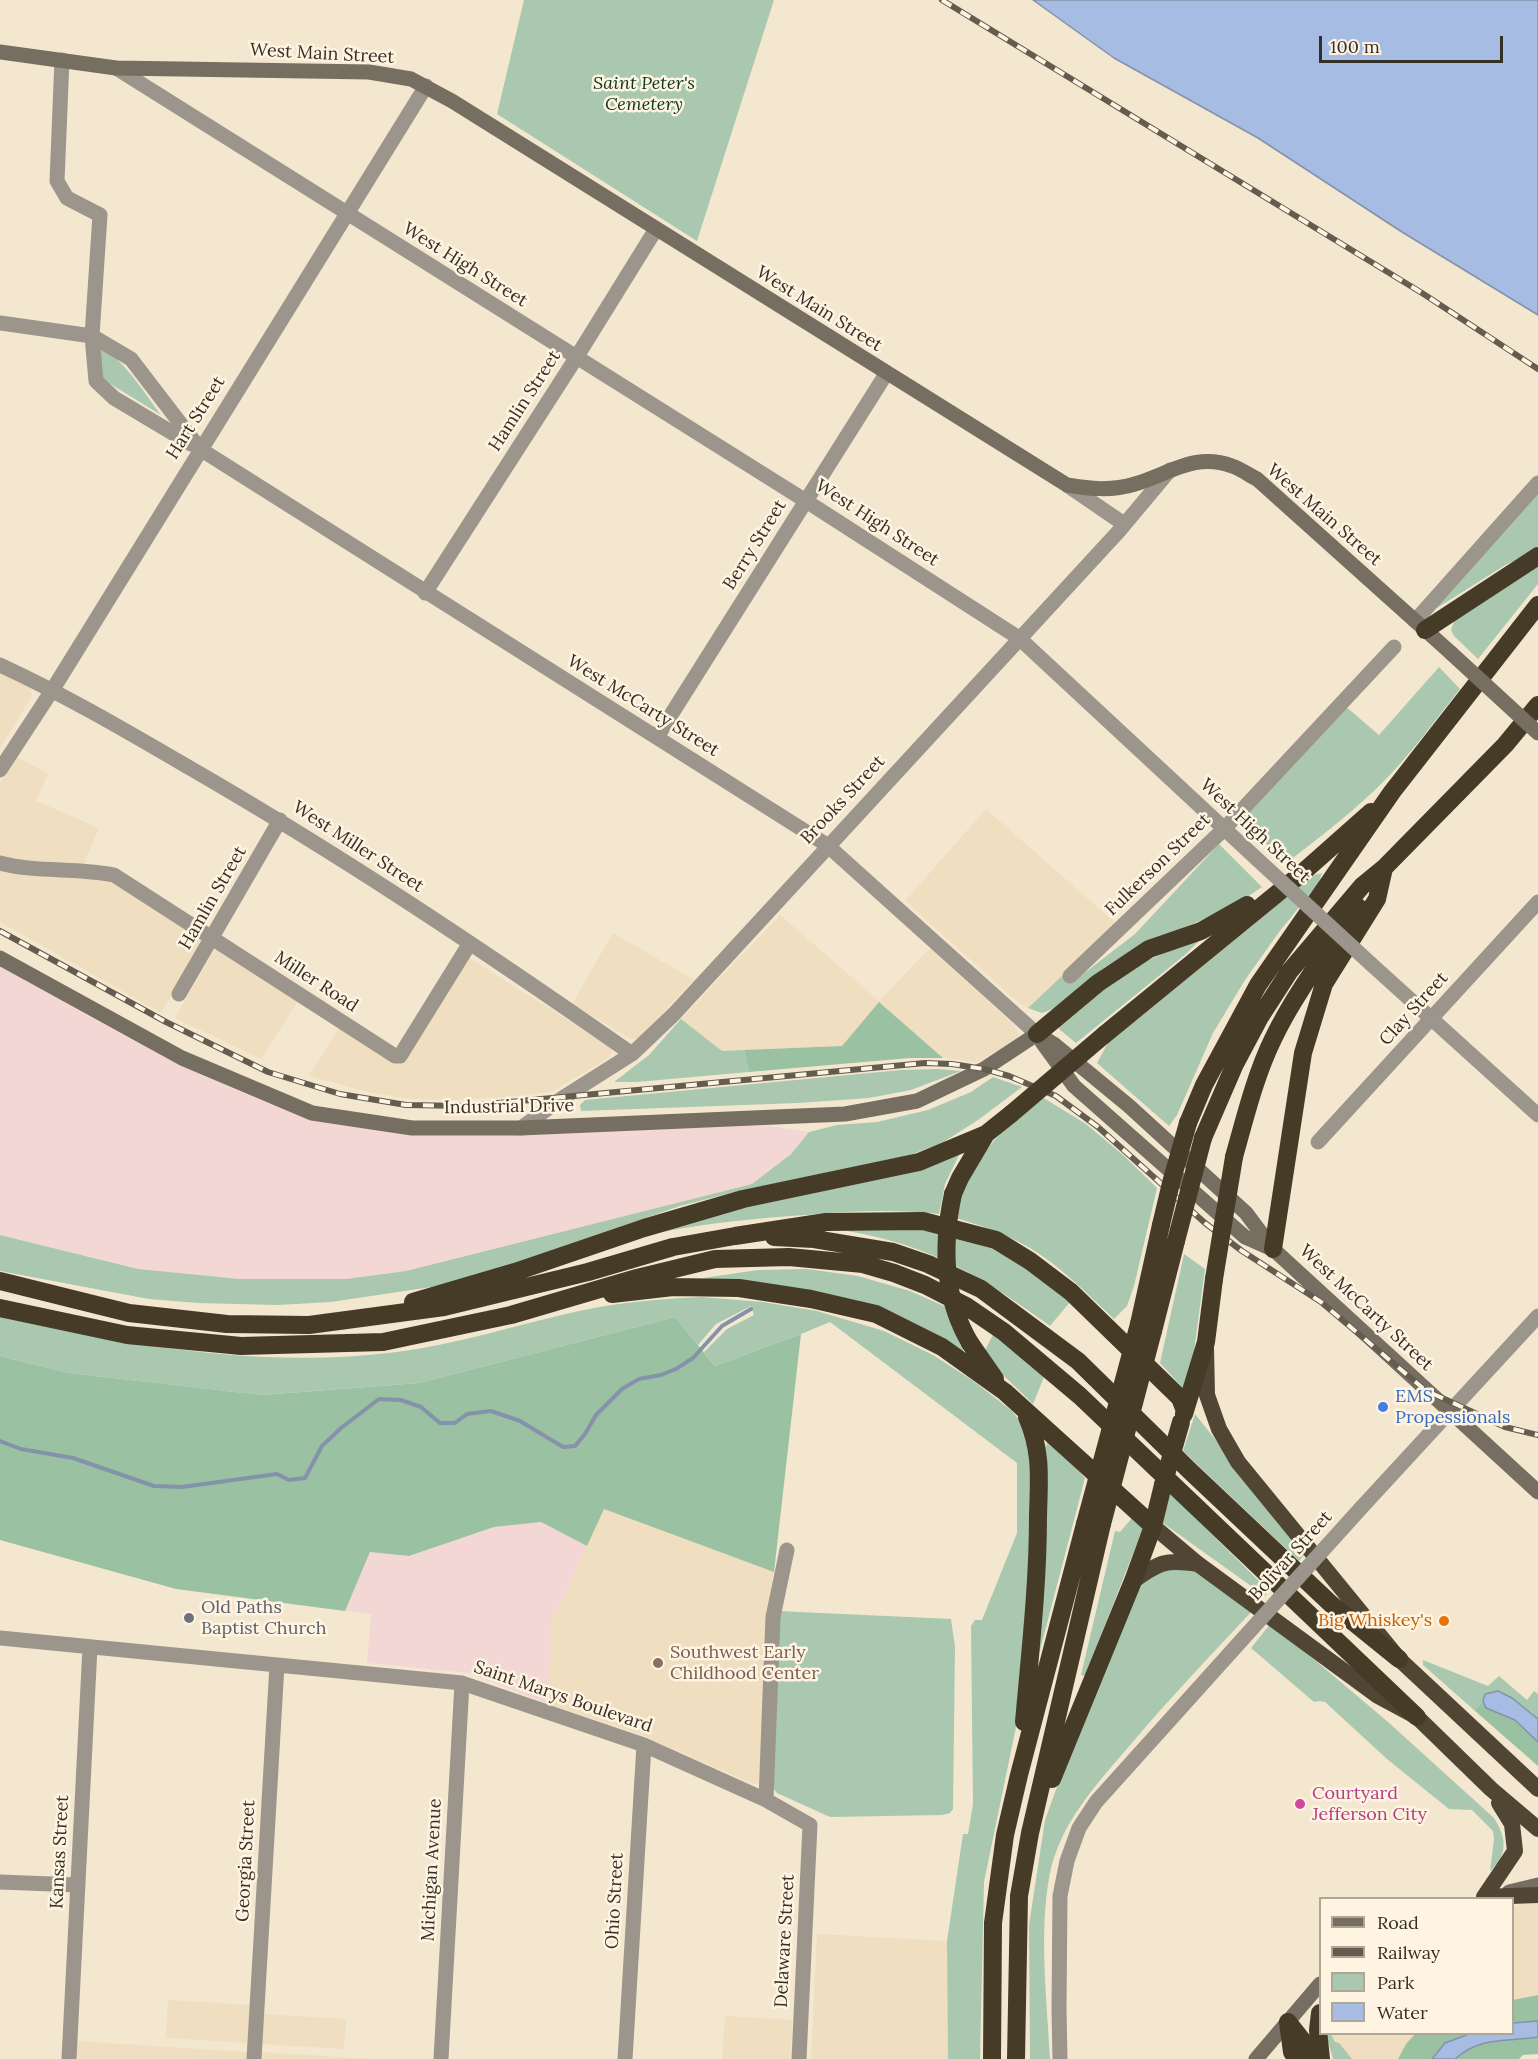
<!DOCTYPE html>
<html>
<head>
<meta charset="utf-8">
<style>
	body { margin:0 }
	#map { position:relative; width:1538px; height:2059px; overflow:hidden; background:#f4e7cf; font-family:Lora,serif }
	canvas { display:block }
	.legend { position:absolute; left:1319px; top:1897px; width:195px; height:138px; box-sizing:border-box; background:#fff4e1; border:2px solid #aea697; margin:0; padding:8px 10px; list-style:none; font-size:18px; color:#353027 }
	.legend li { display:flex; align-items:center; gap:12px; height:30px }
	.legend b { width:30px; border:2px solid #aea697 }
	.scale { position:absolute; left:1319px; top:36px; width:184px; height:27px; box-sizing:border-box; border:3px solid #353027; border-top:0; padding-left:8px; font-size:18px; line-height:21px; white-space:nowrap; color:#353027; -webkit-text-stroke:4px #fff4e1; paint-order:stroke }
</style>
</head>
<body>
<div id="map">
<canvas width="1538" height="2059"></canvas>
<ul class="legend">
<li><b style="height:8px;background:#766e60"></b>Road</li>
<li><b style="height:8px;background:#635c4f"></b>Railway</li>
<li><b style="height:16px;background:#a9c8af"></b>Park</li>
<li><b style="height:16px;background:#a6bce2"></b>Water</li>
</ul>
<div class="scale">100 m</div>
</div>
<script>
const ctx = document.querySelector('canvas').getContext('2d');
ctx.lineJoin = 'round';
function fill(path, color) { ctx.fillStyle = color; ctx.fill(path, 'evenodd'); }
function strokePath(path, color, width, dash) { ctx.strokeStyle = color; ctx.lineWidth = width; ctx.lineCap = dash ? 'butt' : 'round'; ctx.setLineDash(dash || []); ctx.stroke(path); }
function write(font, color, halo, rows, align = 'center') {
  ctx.font = font + ' Lora,serif'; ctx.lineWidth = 5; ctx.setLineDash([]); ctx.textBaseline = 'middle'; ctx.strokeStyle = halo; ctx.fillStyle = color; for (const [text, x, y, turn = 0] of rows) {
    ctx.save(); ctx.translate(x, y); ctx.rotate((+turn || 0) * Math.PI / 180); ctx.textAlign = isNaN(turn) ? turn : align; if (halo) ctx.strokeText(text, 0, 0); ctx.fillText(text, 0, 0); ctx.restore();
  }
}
fill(new Path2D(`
	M 0,671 L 27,684 L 31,690 L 32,696 L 0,748 Z
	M 17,757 L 48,774 L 36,801 L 99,828 L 86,858 L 83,875 L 99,877 L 112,882 L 204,939 L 161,1013 L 0,922 L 0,784 Z
	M 986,809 L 1120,927 L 1064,974 L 1028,1008 L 1020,1004 L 905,901 Z
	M 780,915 L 879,1001 L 930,948 L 1014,1025 L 1019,1034 L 1015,1042 L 977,1062 L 943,1058 L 879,1002 L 842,1046 L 722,1051 L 681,1019 Z
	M 613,933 L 694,980 L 639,1037 L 635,1039 L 629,1038 L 572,1004 Z
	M 219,949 L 298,1001 L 261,1059 L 175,1018 L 214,950 Z
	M 466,956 L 611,1047 L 612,1052 L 607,1059 L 551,1092 L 494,1098 L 452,1100 L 410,1099 L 368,1092 L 309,1076 L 340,1027 L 391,1060 Z
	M 604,1509 L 774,1572 L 768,1605 L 761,1779 L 759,1783 L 753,1784 L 639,1734 L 548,1704 L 552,1622 Z
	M 1538,1901 L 1538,1995 L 1513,2000 L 1512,1907 Z
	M 817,1934 L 947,1941 L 948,2059 L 811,2059 Z
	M 168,2000 L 250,2005 L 247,2043 L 166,2038 Z
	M 264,2014 L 346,2019 L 344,2049 L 262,2044 Z
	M 725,2016 L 793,2020 L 790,2059 L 722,2059 Z
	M 1331,2034 L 1415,2034 L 1406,2044 L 1398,2059 L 1352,2059 L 1335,2042 Z
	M 77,2041 L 247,2052 L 247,2059 L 76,2059 Z
	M 261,2052 L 371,2059 L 260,2059 Z`), '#efdebf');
fill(new Path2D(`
	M 0,967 L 122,1034 L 231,1088 L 276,1106 L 315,1118 L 382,1130 L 740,1125 L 769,1126 L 809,1132 L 791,1154 L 752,1184 L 406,1271 L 346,1279 L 240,1279 L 138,1269 L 0,1235 Z
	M 541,1522 L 587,1546 L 552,1622 L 548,1704 L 469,1673 L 367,1663 L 371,1614 L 345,1611 L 370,1552 L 409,1556 L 494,1527 Z`), '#f2d7d5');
fill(new Path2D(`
	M 524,0 L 774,0 L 697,241 L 497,114 Z
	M 101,349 C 123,357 147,397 161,415 L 104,380 L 101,374 Z
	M 1538,484 L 1538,549 L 1526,556 L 1507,564 L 1437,608 L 1433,608 Z
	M 1538,562 L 1538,584 L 1478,659 L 1454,636 L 1451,630 L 1456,616 Z
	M 1439,667 L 1460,689 C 1433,723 1408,758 1377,788 C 1348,816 1316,840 1285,864 L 1243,819 L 1345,706 L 1379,735 Z
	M 1219,844 L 1262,887 L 1232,907 L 1132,950 L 1105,967 L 1053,1009 L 1042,1013 L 1028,1008 L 1064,974 L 1074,981 L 1135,934 Z
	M 1322,873 L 1318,884 L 1279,932 L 1245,980 L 1213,1033 L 1177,1115 L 1169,1126 L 1097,1063 L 1111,1037 L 1138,1019 L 1314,875 Z
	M 1205,935 L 1186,954 L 1076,1043 L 1059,1029 L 1059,1025 L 1113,979 L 1142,963 Z
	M 681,1019 L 722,1051 L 744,1050 L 749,1072 L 637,1082 L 614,1082 L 649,1055 Z
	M 938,1069 L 961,1071 L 911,1090 L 869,1098 L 798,1103 L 581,1111 L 580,1105 L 585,1100 L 901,1070 Z
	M 993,1077 L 1022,1087 L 978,1120 L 942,1143 L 910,1155 L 731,1193 L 680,1206 L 497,1269 L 438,1286 L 331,1302 L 278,1305 L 198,1303 L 149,1299 L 0,1271 L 0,1235 L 138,1269 L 240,1279 L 346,1279 L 406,1271 L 752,1184 L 791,1154 L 809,1132 L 837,1125 L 877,1122 L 928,1110 L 971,1092 Z
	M 1042,1097 L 1086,1124 L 1123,1155 L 1157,1188 L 1134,1286 L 1127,1306 L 1114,1319 C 1094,1300 1074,1280 1052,1263 C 1024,1241 991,1228 956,1218 C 967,1158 999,1134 1042,1097 Z
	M 960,1153 L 945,1184 L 939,1214 C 894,1209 851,1211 806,1215 C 756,1218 707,1223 657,1233 L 721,1213 Z
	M 911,1225 L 969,1238 L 1010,1255 L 1070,1302 L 1050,1326 C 983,1277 930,1245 847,1231 L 847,1228 Z
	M 1184,1254 L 1205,1269 L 1192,1366 L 1183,1388 L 1160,1363 Z
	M 807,1269 L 858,1276 L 910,1291 L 946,1307 L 952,1327 L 966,1356 L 932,1334 L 703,1278 L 758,1270 Z
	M 701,1297 L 763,1302 L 817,1311 L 884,1331 L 933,1355 L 972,1380 L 1012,1411 L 1025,1427 L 1030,1445 L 1032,1516 L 1020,1696 L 1016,1727 L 984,1882 L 980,2059 L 948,2059 L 947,1941 L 963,1834 L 968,1834 L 973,1804 L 971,1626 L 975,1620 L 982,1620 L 1017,1533 L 1017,1463 L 830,1322 L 801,1334 L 715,1366 L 704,1352 L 727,1329 L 754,1315 L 751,1306 L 716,1324 L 698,1345 L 675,1317 L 419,1383 L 261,1395 L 69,1373 L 0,1356 L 0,1316 C 129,1346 264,1369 397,1352 C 459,1344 519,1324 579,1311 C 620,1302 660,1299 701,1297 Z
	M 994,1333 L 1044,1377 L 1033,1404 L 1002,1374 L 985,1350 Z
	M 1195,1414 L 1306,1553 L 1299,1561 L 1183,1451 Z
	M 1048,1438 L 1085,1478 L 1039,1654 L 1044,1455 Z
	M 1170,1493 L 1269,1591 L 1265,1596 L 1163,1523 Z
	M 1132,1518 L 1143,1528 L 1085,1676 L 1081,1675 L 1115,1531 L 1120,1532 Z
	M 1187,1566 L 1253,1610 C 1212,1654 1170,1698 1131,1744 C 1097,1784 1059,1823 1049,1878 C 1039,1936 1047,2000 1050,2059 L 1030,2059 L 1029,1925 L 1045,1820 L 1071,1748 L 1140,1581 L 1151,1573 Z
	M 778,1611 L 951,1619 L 955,1647 L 953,1809 L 950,1813 L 942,1815 L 830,1817 L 777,1793 L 773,1788 Z
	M 1271,1623 L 1388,1722 L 1494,1818 C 1506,1837 1509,1854 1490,1871 L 1494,1839 L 1493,1831 L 1472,1810 L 1449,1809 L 1387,1759 L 1325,1702 L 1319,1701 L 1314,1702 L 1251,1648 Z
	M 1423,1660 L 1488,1686 L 1499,1676 L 1527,1700 L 1534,1691 L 1538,1694 L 1538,1719 L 1531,1712 L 1485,1694 L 1483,1701 L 1474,1710 L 1423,1665 Z
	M 1326,2034 L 1331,2034 L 1335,2042 L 1339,2043 L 1352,2059 L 1333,2059 Z`), '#a9c8af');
fill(new Path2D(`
	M 879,1002 L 943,1058 L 910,1058 L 749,1072 L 744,1050 L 842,1046 Z
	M 675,1317 L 715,1366 L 801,1334 L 774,1572 L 604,1509 L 587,1546 L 541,1522 L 494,1527 L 409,1556 L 370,1552 L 345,1611 L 176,1589 L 0,1540 L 0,1356 L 69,1373 L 262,1395 L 419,1383 Z
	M 1483,1701 L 1486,1708 L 1515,1720 L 1538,1742 L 1538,1766 L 1474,1710 Z
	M 1538,1995 L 1538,2054 L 1523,2055 L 1519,2059 L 1398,2059 L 1406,2044 L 1415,2034 L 1512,2034 L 1513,2000 Z`), '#9bc1a3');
const water = new Path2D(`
	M 1033,0 L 1538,0 L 1538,315 L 1402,232 L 1258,138 L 1114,58 Z
	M 1498,1691 L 1512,1698 L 1538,1719 L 1538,1742 L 1515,1720 L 1486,1708 L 1483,1701 L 1485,1694 Z
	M 1538,2021 L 1538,2037 C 1507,2042 1480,2036 1455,2059 L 1432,2059 L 1445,2043 L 1469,2034 L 1512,2034 L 1513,2023 Z`);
fill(water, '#a6bce2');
strokePath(water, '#8492aa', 1.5);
strokePath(new Path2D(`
	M 0,1441 L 21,1449 L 73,1458 L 154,1486 L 182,1487 L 277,1474 L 289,1480 L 305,1478 L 322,1446 L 341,1428 L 379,1399 L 401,1400 L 421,1407 L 440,1423 L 455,1423 L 467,1414 L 491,1411 L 520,1421 L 563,1447 L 575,1446 L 585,1434 L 596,1415 L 622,1389 L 639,1379 L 661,1375 L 676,1369 L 693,1358 L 722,1326 L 751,1309`), '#8492aa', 4);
strokePath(new Path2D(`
	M 62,60 L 57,181 L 67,198 L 100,215 L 92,336 L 96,381 L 114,398 L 191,444
	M 0,323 L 92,336 L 131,359 L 200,449 L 827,845 L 1037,1034
	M 1067,485 L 1124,524
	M 425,593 L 576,358 L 656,229
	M 1415,621 L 1538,483
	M 0,665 C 63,694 123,729 183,764 C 338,853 486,952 632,1054
	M 657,737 L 886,374
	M 0,770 L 53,689 L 426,86
	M 0,863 C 37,873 76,867 114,875 L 395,1056 L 400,1056 L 470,943
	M 1070,976 L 1224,829 L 1394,647
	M 179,994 L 280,820
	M 521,1128 L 564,1097 L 632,1054 L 674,1014 L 1119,531 L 1170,470
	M 1318,1142 L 1538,902
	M 0,1638 L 462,1683 L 644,1745 L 766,1800 L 810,1825 L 799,2059
	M 766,1800 L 773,1617 L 787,1550
	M 0,1882 L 78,1885
	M 69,2059 L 90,1647
	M 254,2059 L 277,1665
	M 441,2059 L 462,1683
	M 625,2059 L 644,1745`), '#9b958c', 15);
strokePath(new Path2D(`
	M 116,68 L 806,501 L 1019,638 L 1258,860
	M 1371,964 L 1538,1115
	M 1361,1508 L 1538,1316
	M 1060,2059 L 1059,2008 L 1060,1896 L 1067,1861 L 1079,1828 L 1096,1802 L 1249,1632`), '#9b958c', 15);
strokePath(new Path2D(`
	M 0,52 L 116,68 L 369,72 L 411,79 L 452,101 L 1067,485 C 1090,489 1112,491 1135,484 C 1169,474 1195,452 1232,466 C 1241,469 1249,475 1257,479 L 1451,653
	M 0,958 L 182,1058 L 312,1113 L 412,1128 L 521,1128 L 845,1114 L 917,1101 L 984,1069 L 1037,1034
	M 1037,1034 L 1055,1045 L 1129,1106 L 1246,1213 L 1273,1249 L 1538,1492
	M 1042,1042 L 1074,1086 L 1245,1237 L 1272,1249
	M 1509,1892 L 1538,1885
	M 1256,2059 L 1320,1984`), '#766e60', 15);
strokePath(new Path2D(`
	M 1206,1348 L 1207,1395 L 1219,1429 L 1238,1462 L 1399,1659 L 1538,1789
	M 1153,1526 L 1198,1564 L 1378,1696 L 1417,1717 L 1491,1789 L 1538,1829
	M 1133,1581 C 1159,1562 1166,1559 1198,1564
	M 1484,1897 L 1515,1851 L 1512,1824 L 1499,1803
	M 1484,1897 L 1538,1895`), '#514634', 16);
strokePath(new Path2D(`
	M 1425,630 L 1538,556
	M 1037,1034 L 1098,983 L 1149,949 L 1201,931 L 1247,905
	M 1104,1035 L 1301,874 L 1371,812
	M 1188,1123 L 1204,1085 L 1258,985 L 1392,792 L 1538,605
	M 1203,1138 L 1235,1064 L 1260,1017 L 1289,972 L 1362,886 L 1384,868 L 1505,745 L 1538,705
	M 1234,1157 C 1245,1118 1255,1076 1273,1039 C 1296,991 1328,951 1358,907
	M 953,1194 L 960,1178 L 986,1134
	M 774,1237 L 814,1239 L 893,1252 L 928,1264 L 981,1289 L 1078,1361 L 1189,1470 L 1331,1604 L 1399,1659
	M 1273,1249 L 1303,1053 L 1324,984 L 1377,899 L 1384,868
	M 0,1281 L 129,1313 L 227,1324 L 309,1325 L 444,1307 L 588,1272 L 673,1247 L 735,1236 L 826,1222 L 923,1221 L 996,1240 L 1030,1261 L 1071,1292 L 1180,1398 L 1185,1411
	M 612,1294 L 673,1287 L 739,1288 L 811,1299 L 876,1314 L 942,1347 L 1005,1392 L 1153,1526
	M 413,1302 L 515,1272 L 644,1228 L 743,1199 L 919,1162 L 986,1134 L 1011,1114
	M 0,1308 L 127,1335 L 241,1346 L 383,1342 L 511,1315 L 637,1278 L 715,1259 L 789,1257 L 863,1264 L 894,1273 L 925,1285 L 966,1306 L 1004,1332 L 1080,1396 L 1417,1717
	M 1139,1324 L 1161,1225
	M 1153,1331 L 1176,1241
	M 970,1343 L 995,1379
	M 1184,1414 L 1206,1342 L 1214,1279
	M 1024,1722 C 1030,1653 1038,1585 1038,1516 C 1039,1479 1042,1451 1027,1417
	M 1052,1779 L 1133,1581 L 1153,1526 L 1163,1485
	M 1320,2013 L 1318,2030 L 1321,2059
	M 1288,2022 L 1317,2059
	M 1288,2022 L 1292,2052 L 1297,2059
	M 992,2059 L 993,1923 L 1005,1835 L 1019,1775 L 1085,1524
	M 1016,2059 L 1019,1896 L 1030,1833 L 1102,1524`), '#463b27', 18);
const rail = new Path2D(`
	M 942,0 L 1422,293 L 1538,369
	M 0,931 L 166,1022 L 268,1072 L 340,1094 L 406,1105 L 467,1106 L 925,1063 L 952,1064 L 984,1069 L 1009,1076 L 1056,1096 L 1098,1127 L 1205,1223 L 1242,1251 L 1321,1302 L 1425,1390 L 1505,1427 L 1538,1435`);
strokePath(rail, '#635c4f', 6);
strokePath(rail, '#fff4e1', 4, [11]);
strokePath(new Path2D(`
	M 1258,860 L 1371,964
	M 1249,1632 L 1361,1508`), '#9b958c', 15);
strokePath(new Path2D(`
	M 1451,653 L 1538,733`), '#766e60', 15);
strokePath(new Path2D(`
	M 1011,1114 L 1104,1035
	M 953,1194 C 942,1245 943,1297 970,1343
	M 1161,1225 L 1171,1183 L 1188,1123
	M 1176,1241 L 1203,1138
	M 1214,1279 L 1234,1157
	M 1163,1485 L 1181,1422
	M 1085,1524 L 1139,1324
	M 1102,1524 L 1153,1331`), '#463b27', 18);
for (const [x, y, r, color] of [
	[1383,1407,6,"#3f7fe0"],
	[189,1618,6,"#6b7280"],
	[1444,1621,6,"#e8710a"],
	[658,1663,6,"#8d6e63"],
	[1300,1804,6,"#d1479c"]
]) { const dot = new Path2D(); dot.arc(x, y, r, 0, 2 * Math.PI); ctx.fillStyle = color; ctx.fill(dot); strokePath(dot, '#fff4e1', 2); }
write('18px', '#353027', '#fff4e1', [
	["West Main Street",322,54,3],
	["West High Street",465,265,32],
	["West Main Street",819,309,32],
	["Hamlin Street",525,401,-57],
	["Hart Street",196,418,-58],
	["West Main Street",1324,515,41],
	["West High Street",877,523,33],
	["Berry Street",755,545,-58],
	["West McCarty Street",643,706,32],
	["Brooks Street",843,800,-47],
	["West High Street",1255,831,43],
	["West Miller Street",358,847,33],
	["Fulkerson Street",1158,865,-44],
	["Hamlin Street",213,898,-60],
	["Miller Road",316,982,33],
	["Clay Street",1414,1009,-48],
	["Industrial Drive",509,1107,-1],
	["West McCarty Street",1366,1308,43],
	["Bolivar Street",1291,1556,-48],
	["Saint Marys Boulevard",563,1697,19],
	["Kansas Street",60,1852,-87],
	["Georgia Street",246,1861,-87],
	["Michigan Avenue",432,1870,-87],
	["Ohio Street",615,1901,-87],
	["Delaware Street",785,1941,-87]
]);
write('italic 18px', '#09371a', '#fff4e1', [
	["Saint Peter's",644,84],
	["Cemetery",644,105]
]);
write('18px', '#366cbe', '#fff4e1', [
	["EMS",1395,1397],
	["Propessionals",1395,1418]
], 'left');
write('18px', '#5b616d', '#fff4e1', [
	["Old Paths",201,1608],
	["Baptist Church",201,1629]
], 'left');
write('18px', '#c56008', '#fff4e1', [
	["Big Whiskey's",1432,1621]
], 'right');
write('18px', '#785e54', '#fff4e1', [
	["Southwest Early",670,1653],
	["Childhood Center",670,1674]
], 'left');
write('18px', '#b23c85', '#fff4e1', [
	["Courtyard",1312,1794],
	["Jefferson City",1312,1815]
], 'left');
</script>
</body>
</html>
